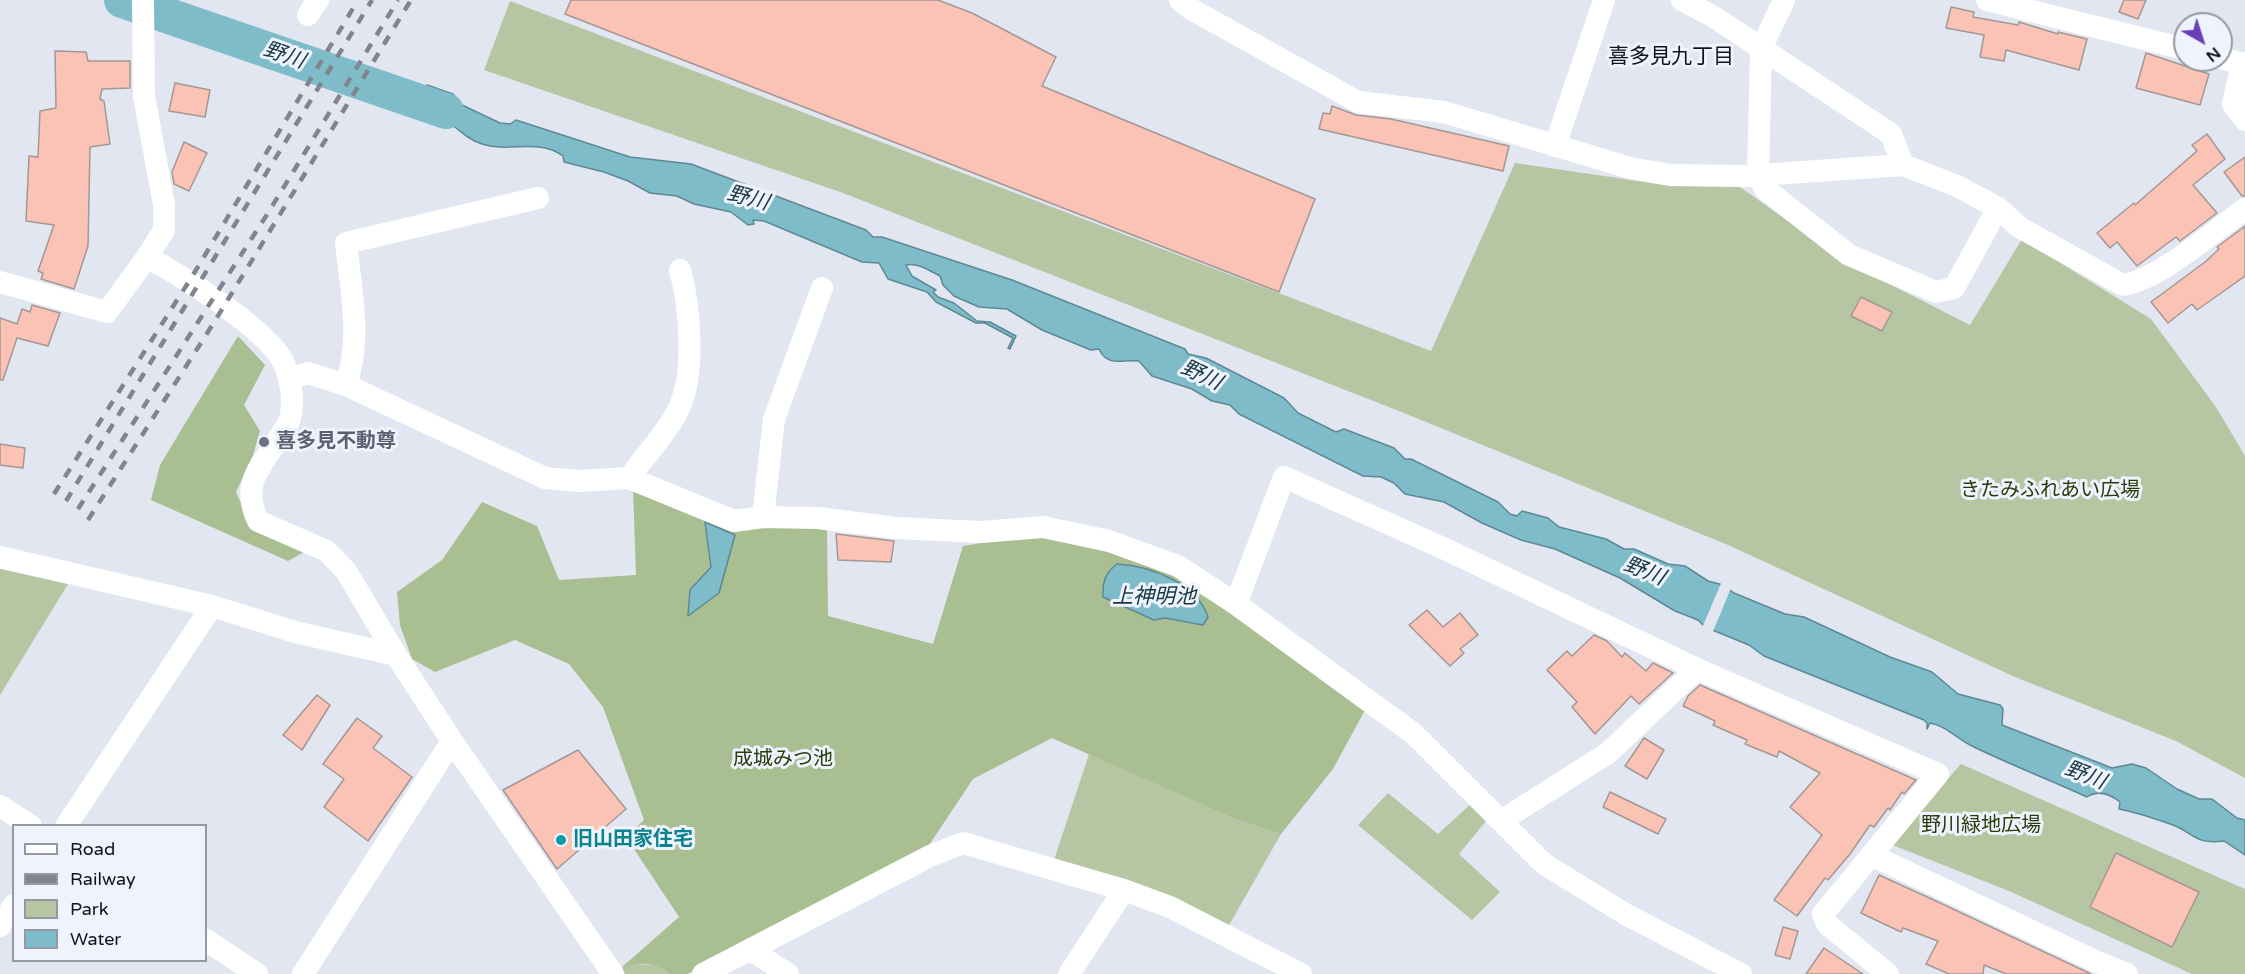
<!DOCTYPE html>
<html>
<head>
<meta charset="utf-8">
<style>
	body { margin:0 }
	#map { position:relative; width:2245px; height:974px; overflow:hidden; background:#e1e6f1; font-family:"Varela Round",sans-serif }
	canvas { display:block }
	.legend { position:absolute; left:12px; top:824px; width:195px; height:138px; box-sizing:border-box; background:#eef3fe; border:2px solid #9699a2; margin:0; padding:8px 10px; list-style:none; font-size:18px; color:#121317 }
	.legend li { display:flex; align-items:center; gap:12px; height:30px }
	.legend b { width:30px; border:2px solid #9699a2 }
	.north { position:absolute; left:2173px; top:12px; width:60px; height:60px; box-sizing:border-box; background:#eef3fe; border:2px solid #9699a2; border-radius:50%; rotate:141deg; font-size:16px; font-weight:700; line-height:24px; text-align:center; color:#121317 }
	.north::after { content:''; display:block; margin:auto; width:21px; height:27px; background:#693eb6; clip-path:polygon(50% 0,100% 100%,50% 72%,0 100%) }
</style>
</head>
<body>
<div id="map">
<canvas width="2245" height="974"></canvas>
<ul class="legend">
<li><b style="height:8px;background:#fff"></b>Road</li>
<li><b style="height:8px;background:#82858d"></b>Railway</li>
<li><b style="height:16px;background:#b6c6a3"></b>Park</li>
<li><b style="height:16px;background:#7ebcc9"></b>Water</li>
</ul>
<div class="north">N</div>
</div>
<script>
const ctx = document.querySelector('canvas').getContext('2d');
ctx.lineJoin = 'round';
function fill(path, color) { ctx.fillStyle = color; ctx.fill(path, 'evenodd'); }
function strokePath(path, color, width, dash) { ctx.strokeStyle = color; ctx.lineWidth = width; ctx.lineCap = dash ? 'butt' : 'round'; ctx.setLineDash(dash || []); ctx.stroke(path); }
function write(font, color, halo, rows, align = 'center') {
  ctx.font = font + ' "Varela Round","Noto Sans JP",sans-serif'; ctx.lineWidth = 6; ctx.setLineDash([]); ctx.textBaseline = 'middle'; ctx.strokeStyle = halo; ctx.fillStyle = color; for (const [text, x, y, turn = 0] of rows) {
    ctx.save(); ctx.translate(x, y); ctx.rotate((+turn || 0) * Math.PI / 180); ctx.textAlign = isNaN(turn) ? turn : align; if (halo) ctx.strokeText(text, 0, 0); ctx.fillText(text, 0, 0); ctx.restore();
  }
}
fill(new Path2D(`
	M 510,1 L 1431,351 L 1515,163 L 1665,185 L 1740,187 L 1846,262 L 1970,325 L 2022,239 L 2151,319 L 2216,407 L 2245,456 L 2245,778 L 2176,741 L 2015,677 L 1728,545 L 1404,413 L 843,193 L 484,70 Z
	M 0,569 L 68,584 L 0,695 Z
	M 1089,754 L 1237,820 L 1281,834 L 1224,934 L 1051,869 Z
	M 1961,764 L 2245,889 L 2245,974 L 2192,974 L 2009,891 L 1890,844 Z
	M 1388,793 L 1438,834 L 1473,802 L 1487,820 L 1459,854 L 1500,892 L 1472,920 L 1358,825 Z
	M 635,964 L 659,965 L 670,974 L 625,974 L 621,968 Z`), '#b6c6a3');
fill(new Path2D(`
	M 238,336 L 265,365 L 244,405 L 260,431 L 253,455 L 236,492 L 248,520 L 304,552 L 288,561 L 151,500 L 160,465 Z
	M 633,488 L 674,502 L 827,529 L 828,616 L 933,644 L 963,546 L 1057,531 L 1122,541 L 1371,699 L 1333,769 L 1281,834 L 1237,820 L 1052,738 L 973,779 L 917,863 L 687,974 L 670,974 C 655,961 639,962 621,968 L 679,917 L 626,837 L 644,820 L 603,707 L 569,664 L 515,640 L 435,672 L 412,659 L 400,625 L 397,592 L 442,560 L 482,502 L 537,526 L 559,580 L 636,575 Z`), '#a9be91');
const water = new Path2D(`
	M 427,85 L 453,94 L 462,105 L 500,123 L 510,124 L 516,120 L 630,157 L 691,164 L 866,230 L 873,237 L 882,237 L 1012,280 L 1185,349 L 1188,354 L 1206,358 L 1284,398 L 1298,413 L 1336,432 L 1344,429 L 1394,448 L 1405,459 L 1411,459 L 1498,502 L 1510,514 L 1517,516 L 1522,511 L 1548,518 L 1559,527 L 1606,539 L 1624,549 L 1634,549 L 1668,564 L 1685,566 L 1708,581 L 1723,585 L 1734,593 L 1785,614 L 1804,617 L 1890,657 L 1932,672 L 1958,694 L 2000,705 L 2003,709 L 2002,725 L 2112,768 L 2132,764 L 2146,768 L 2177,789 L 2199,799 L 2212,799 L 2237,818 L 2245,820 L 2245,855 L 2224,841 C 2195,845 2194,833 2173,825 C 2156,819 2136,812 2119,809 L 2120,802 C 2110,794 2099,789 2087,797 C 2050,780 2011,765 1974,747 C 1958,740 1947,726 1930,723 L 1927,729 L 1927,723 L 1924,720 L 1764,656 L 1749,645 L 1705,627 L 1698,620 L 1675,611 L 1620,578 L 1555,549 L 1521,540 L 1482,523 L 1444,502 L 1405,494 L 1394,483 L 1381,477 L 1363,476 L 1239,414 L 1230,405 L 1212,401 L 1192,389 L 1152,376 L 1139,361 C 1122,359 1108,368 1099,349 L 1091,350 L 1042,330 L 1007,309 L 979,307 L 954,296 L 943,285 L 940,276 C 930,271 917,262 906,265 L 912,276 L 936,290 L 933,292 L 938,297 L 954,303 L 977,321 L 990,322 L 1016,336 L 1010,349 L 1008,348 L 1013,338 L 985,323 L 976,323 L 936,302 L 927,292 L 888,279 L 879,263 L 862,262 L 764,221 L 753,220 L 754,224 L 748,225 L 731,212 L 694,204 L 677,196 L 650,193 L 628,181 L 604,172 L 564,162 L 563,156 C 539,138 509,153 482,144 C 463,138 453,122 436,114 C 425,108 408,107 395,104 L 404,91 L 424,101 L 430,93 Z
	M 705,522 L 735,535 L 719,593 L 688,616 L 690,590 L 711,567 Z
	M 1117,564 C 1150,566 1197,583 1208,617 L 1203,625 L 1165,618 L 1154,620 L 1103,597 C 1102,583 1105,573 1117,564 Z`);
fill(water, '#7ebcc9');
strokePath(water, '#5e8994', 1.5);
fill(new Path2D(`
	M 1722,581 L 1731,588 L 1712,634 L 1702,628 Z`), '#e1e6f1');
strokePath(new Path2D(`
	M 122,0 L 446,111`), '#7ebcc9', 36);
const building = new Path2D(`
	M 571,0 L 938,0 L 972,13 L 1056,57 L 1042,86 L 1315,199 L 1279,292 L 565,14 Z
	M 2124,0 L 2146,0 L 2138,19 L 2119,12 Z
	M 1951,7 L 1974,12 L 1973,17 L 2018,25 L 2019,22 L 2058,34 L 2058,32 L 2087,39 L 2079,70 L 2006,50 L 2004,61 L 1980,57 L 1984,35 L 1946,28 Z
	M 55,51 L 86,52 L 88,61 L 130,61 L 130,88 L 102,89 L 100,99 L 104,101 L 110,144 L 90,147 L 88,246 L 74,289 L 41,279 L 43,273 L 38,271 L 54,225 L 26,221 L 29,156 L 38,157 L 40,111 L 56,108 Z
	M 2146,53 L 2209,74 L 2200,105 L 2136,88 Z
	M 175,83 L 210,90 L 205,117 L 169,111 Z
	M 1332,106 L 1356,115 L 1391,119 L 1509,146 L 1503,171 L 1319,129 L 1323,113 L 1330,114 Z
	M 2207,134 L 2225,159 L 2193,185 L 2217,213 L 2180,241 L 2176,237 L 2137,266 L 2117,242 L 2110,248 L 2097,233 L 2134,203 L 2135,205 L 2197,151 L 2192,145 Z
	M 184,142 L 207,153 L 189,191 L 174,184 L 172,172 Z
	M 2245,157 L 2245,196 L 2242,196 L 2224,172 Z
	M 2245,226 L 2245,276 L 2197,310 L 2192,304 L 2168,323 L 2151,302 L 2205,262 L 2219,249 L 2217,247 Z
	M 1861,297 L 1892,312 L 1882,331 L 1851,316 Z
	M 32,305 L 60,313 L 48,346 L 17,338 L 3,380 L 0,380 L 0,318 L 17,324 L 22,309 L 30,312 Z
	M 0,444 L 25,448 L 23,468 L 0,465 Z
	M 836,534 L 894,541 L 891,562 L 838,560 Z
	M 1427,610 L 1443,627 L 1460,613 L 1478,635 L 1460,649 L 1464,653 L 1450,666 L 1409,625 Z
	M 1594,635 L 1607,641 L 1622,657 L 1625,653 L 1646,671 L 1653,663 L 1673,673 L 1639,704 L 1631,696 L 1595,734 L 1572,707 L 1577,702 L 1547,670 L 1567,651 L 1572,656 Z
	M 1700,685 L 1916,780 L 1904,794 L 1902,792 L 1890,810 L 1888,808 L 1874,827 L 1870,825 L 1850,854 L 1828,880 L 1825,878 L 1797,916 L 1774,900 L 1822,835 L 1790,807 L 1820,773 L 1779,751 L 1777,757 L 1745,744 L 1747,740 L 1713,725 L 1715,721 L 1683,706 L 1688,696 Z
	M 317,695 L 330,705 L 302,750 L 283,735 Z
	M 357,718 L 382,736 L 373,748 L 412,777 L 368,841 L 324,807 L 344,779 L 323,764 Z
	M 1644,738 L 1664,750 L 1647,779 L 1625,766 Z
	M 578,750 L 626,809 L 557,869 L 503,790 Z
	M 1610,792 L 1666,819 L 1658,834 L 1603,807 Z
	M 2116,853 L 2199,892 L 2172,947 L 2090,907 Z
	M 1879,875 L 1936,901 L 2091,974 L 2006,974 L 1984,965 L 1983,974 L 1949,974 L 1926,964 L 1938,941 L 1903,928 L 1901,932 L 1861,913 Z
	M 1783,927 L 1798,931 L 1790,959 L 1775,955 Z
	M 1824,948 L 1863,974 L 1806,974 Z`);
fill(building, '#fac3b5');
strokePath(building, '#a49794', 1.5);
strokePath(new Path2D(`
	M 1180,0 L 1191,9 L 1358,102 L 1444,112 L 1630,168 L 1670,175 L 1745,176 L 1903,165 L 1957,186 L 1998,208 L 2019,227 L 2123,285 C 2160,279 2214,231 2245,209
	M 1682,0 L 1714,17 L 1891,134 L 1903,165
	M 1784,0 L 1761,49 L 1758,174 L 1765,189 L 1849,255 L 1936,292 L 1954,288 L 1998,208
	M 1987,0 L 2185,49
	M 308,15 L 318,0
	M 2221,58 L 2245,64
	M 2242,63 L 2233,104 L 2245,120
	M 1555,146 L 1604,0
	M 147,257 C 184,277 251,320 277,352 C 290,369 295,399 290,419 C 288,424 284,430 281,435 C 261,467 240,483 258,521 L 327,551 L 346,571 L 396,655 L 452,741 L 613,974
	M 0,282 L 107,312 L 147,257 L 164,230 L 164,205 L 144,96 L 143,0
	M 289,379 L 308,373 L 346,385 L 545,478 L 579,481 L 629,478 L 734,521 L 763,517 L 818,518 L 896,528 L 981,532 L 1043,527 L 1109,541 L 1178,566 L 1236,604 L 1414,734 L 1544,864 L 1627,915 L 1741,974
	M 346,385 C 362,339 351,290 346,243 L 538,198
	M 629,478 C 643,458 671,428 680,406 C 695,371 690,306 680,270
	M 763,517 L 774,419 L 822,288
	M 0,557 L 212,606 L 295,632 L 396,655
	M 1236,604 L 1284,477 L 1443,548 L 1697,669 L 1938,774 L 1823,914 L 1827,924 L 1888,974
	M 0,806 L 31,826
	M 1501,821 L 1608,753 L 1697,669
	M 66,826 L 212,606
	M 1871,855 L 2095,961 L 2127,974
	M 0,926 L 14,905
	M 206,940 L 257,974
	M 751,950 L 788,974
	M 303,974 L 452,741
	M 703,974 L 930,856 L 963,843 L 1124,890 L 1170,907 L 1301,974
	M 1069,974 L 1124,890`), '#fff', 22);
strokePath(new Path2D(`
	M 54,494 L 193,275 L 358,0
	M 66,501 L 372,0
	M 78,509 L 268,213 L 398,0
	M 88,520 L 213,324 L 411,0`), '#82858d', 4.5, [10, 10]);
for (const [x, y, r, color] of [
	[264,442,6,"#6b7280"],
	[561,840,6,"#0f9aa8"]
]) { const dot = new Path2D(); dot.arc(x, y, r, 0, 2 * Math.PI); ctx.fillStyle = color; ctx.fill(dot); strokePath(dot, '#eef3fe', 2); }
write('bold 20px', '#5b616d', '#eef3fe', [
	["喜多見不動尊",276,442]
], 'left');
write('20px', '#293b08', '#eef3fe', [
	["きたみふれあい広場",2050,491],
	["成城みつ池",783,760],
	["野川緑地広場",1981,826]
]);
write('bold 20px', '#0d838f', '#eef3fe', [
	["旧山田家住宅",573,840]
], 'left');
write('italic 21px', '#17363d', '#eef3fe', [
	["野川",284,56,19],
	["野川",748,199,15],
	["野川",1201,376,25],
	["野川",1644,572,22],
	["上神明池",1154,597],
	["野川",2085,776,21]
]);
write('21px', '#121317', '#eef3fe', [
	["喜多見九丁目",1671,57]
]);
</script>
</body>
</html>
